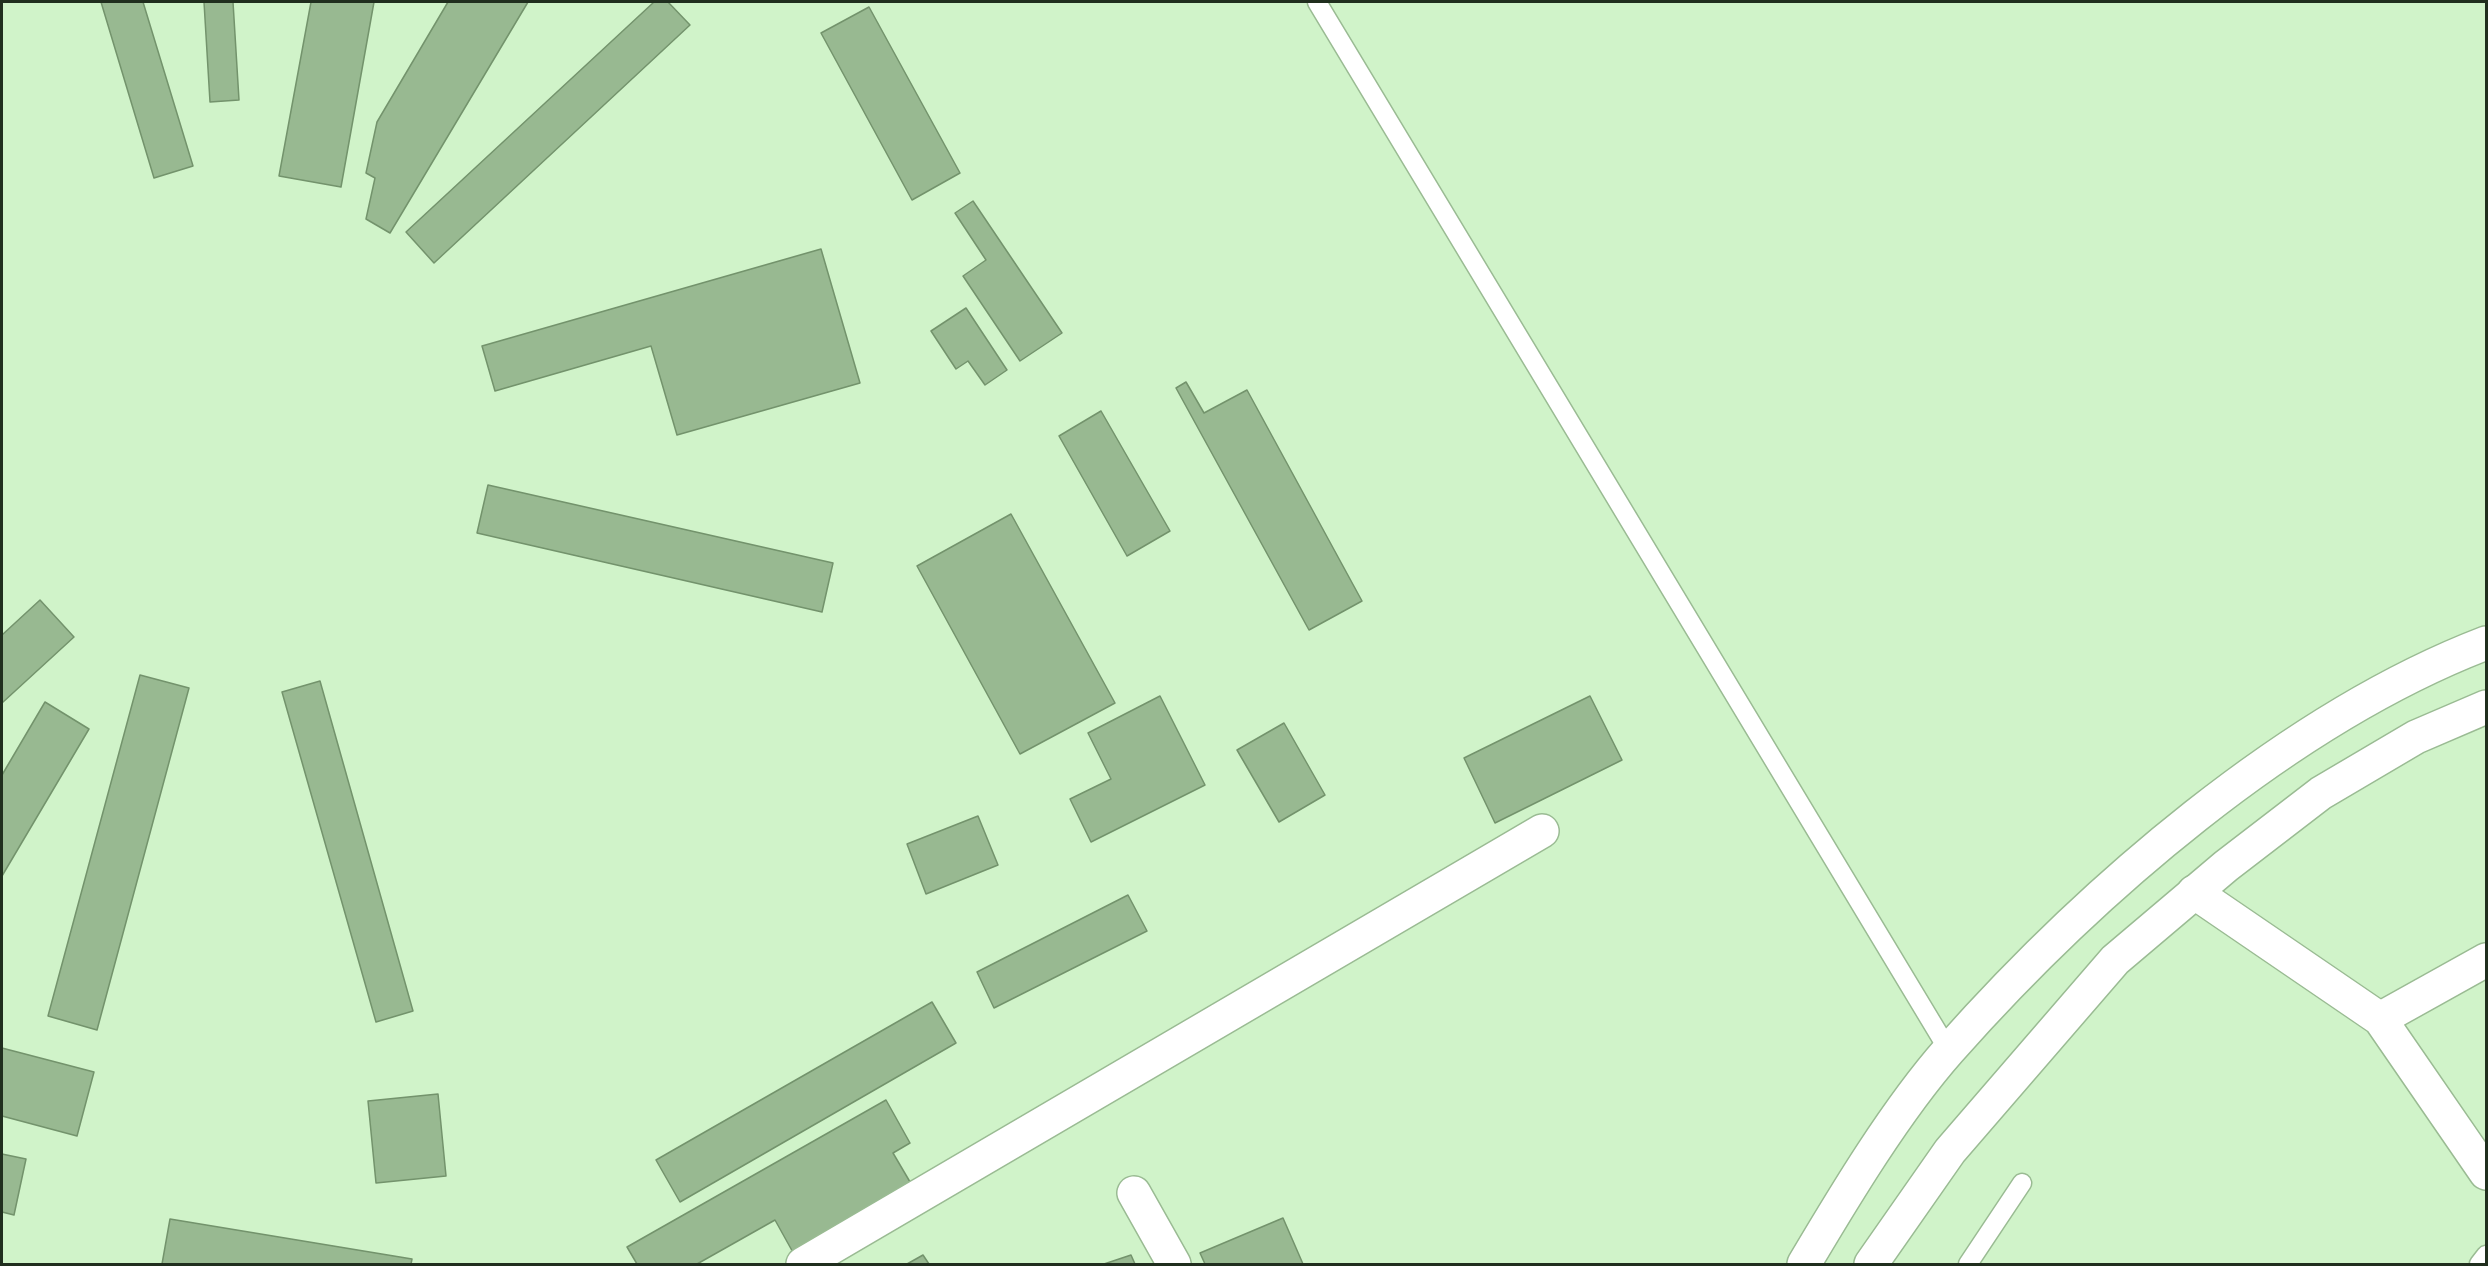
<!DOCTYPE html>
<html>
<head>
<meta charset="utf-8">
<style>
	body { margin:0 }
	#map { position:relative; width:2488px; height:1266px; overflow:hidden; background:#d0f3c9; font-family:Lato,sans-serif }
	canvas { display:block }
	.frame { position:absolute; inset:0; border:3px solid #202e1e; pointer-events:none }
</style>
</head>
<body>
<div id="map">
<canvas width="2488" height="1266"></canvas>
<div class="frame"></div>
</div>
<script>
const ctx = document.querySelector('canvas').getContext('2d');
ctx.lineJoin = 'round';
function fill(path, color) { ctx.fillStyle = color; ctx.fill(path, 'evenodd'); }
function strokePath(path, color, width, dash) { ctx.strokeStyle = color; ctx.lineWidth = width; ctx.lineCap = dash ? 'butt' : 'round'; ctx.setLineDash(dash || []); ctx.stroke(path); }
const building = new Path2D(`
	M 101,2 L 143,2 L 193,166 L 154,178 Z
	M 204,2 L 233,2 L 239,100 L 210,102 Z
	M 311,2 L 374,2 L 341,187 L 279,176 Z
	M 448,2 L 528,2 L 390,233 L 366,219 L 375,178 L 366,173 L 377,122 Z
	M 654,2 L 668,2 L 690,25 L 434,263 L 406,232 Z
	M 869,7 L 960,173 L 912,200 L 821,33 Z
	M 973,201 L 1062,333 L 1020,361 L 963,276 L 986,260 L 955,213 Z
	M 821,249 L 860,383 L 677,435 L 651,346 L 495,391 L 482,346 Z
	M 966,308 L 1007,370 L 985,385 L 968,361 L 956,369 L 931,331 Z
	M 1186,382 L 1204,413 L 1247,390 L 1362,601 L 1309,630 L 1176,388 Z
	M 1101,411 L 1170,531 L 1127,556 L 1059,436 Z
	M 488,485 L 833,563 L 822,612 L 477,533 Z
	M 1011,514 L 1115,703 L 1020,754 L 917,566 Z
	M 40,600 L 74,637 L 2,703 L 2,635 Z
	M 140,675 L 189,688 L 97,1030 L 48,1016 Z
	M 320,681 L 413,1011 L 376,1022 L 282,692 Z
	M 1160,696 L 1205,785 L 1091,842 L 1070,799 L 1111,779 L 1088,733 Z
	M 1590,696 L 1622,760 L 1495,823 L 1464,758 Z
	M 45,702 L 89,729 L 2,876 L 2,775 Z
	M 1284,723 L 1325,795 L 1279,822 L 1237,750 Z
	M 978,816 L 998,865 L 926,894 L 907,844 Z
	M 1128,895 L 1147,931 L 994,1008 L 977,972 Z
	M 932,1002 L 956,1043 L 680,1202 L 656,1160 Z
	M 2,1048 L 94,1072 L 77,1136 L 2,1116 Z
	M 438,1094 L 446,1176 L 376,1183 L 368,1101 Z
	M 886,1100 L 910,1143 L 893,1153 L 913,1187 L 795,1256 L 775,1220 L 697,1264 L 637,1264 L 627,1247 Z
	M 2,1154 L 26,1159 L 14,1215 L 2,1212 Z
	M 1283,1218 L 1303,1264 L 1205,1264 L 1200,1253 Z
	M 170,1219 L 412,1259 L 411,1264 L 162,1264 Z
	M 923,1255 L 929,1264 L 907,1264 Z
	M 1131,1255 L 1135,1264 L 1104,1264 Z`);
fill(building, '#98b991');
strokePath(building, '#73936c', 1.5);
const service = new Path2D(`
	M 1317,2 L 1949,1051
	M 1968,1264 L 2022,1183
	M 2479,1264 L 2486,1255`);
const minor = new Path2D(`
	M 2194,892 L 2380,1019 L 2486,960
	M 2380,1019 L 2486,1173
	M 1134,1193 L 1174,1264
	M 803,1264 L 1542,831`);
const trunk = new Path2D(`
	M 1804,1264 C 1845,1195 1896,1110 1949,1050 C 2089,892 2288,719 2486,643
	M 1871,1264 L 1950,1151 L 2115,960 L 2226,866 L 2321,793 L 2416,737 L 2486,707`);
strokePath(service, '#9abb93', 21);
strokePath(minor, '#9abb93', 36);
strokePath(trunk, '#9abb93', 36);
strokePath(service, '#fff', 18);
strokePath(minor, '#fff', 33);
strokePath(trunk, '#fff', 33);
</script>
</body>
</html>
